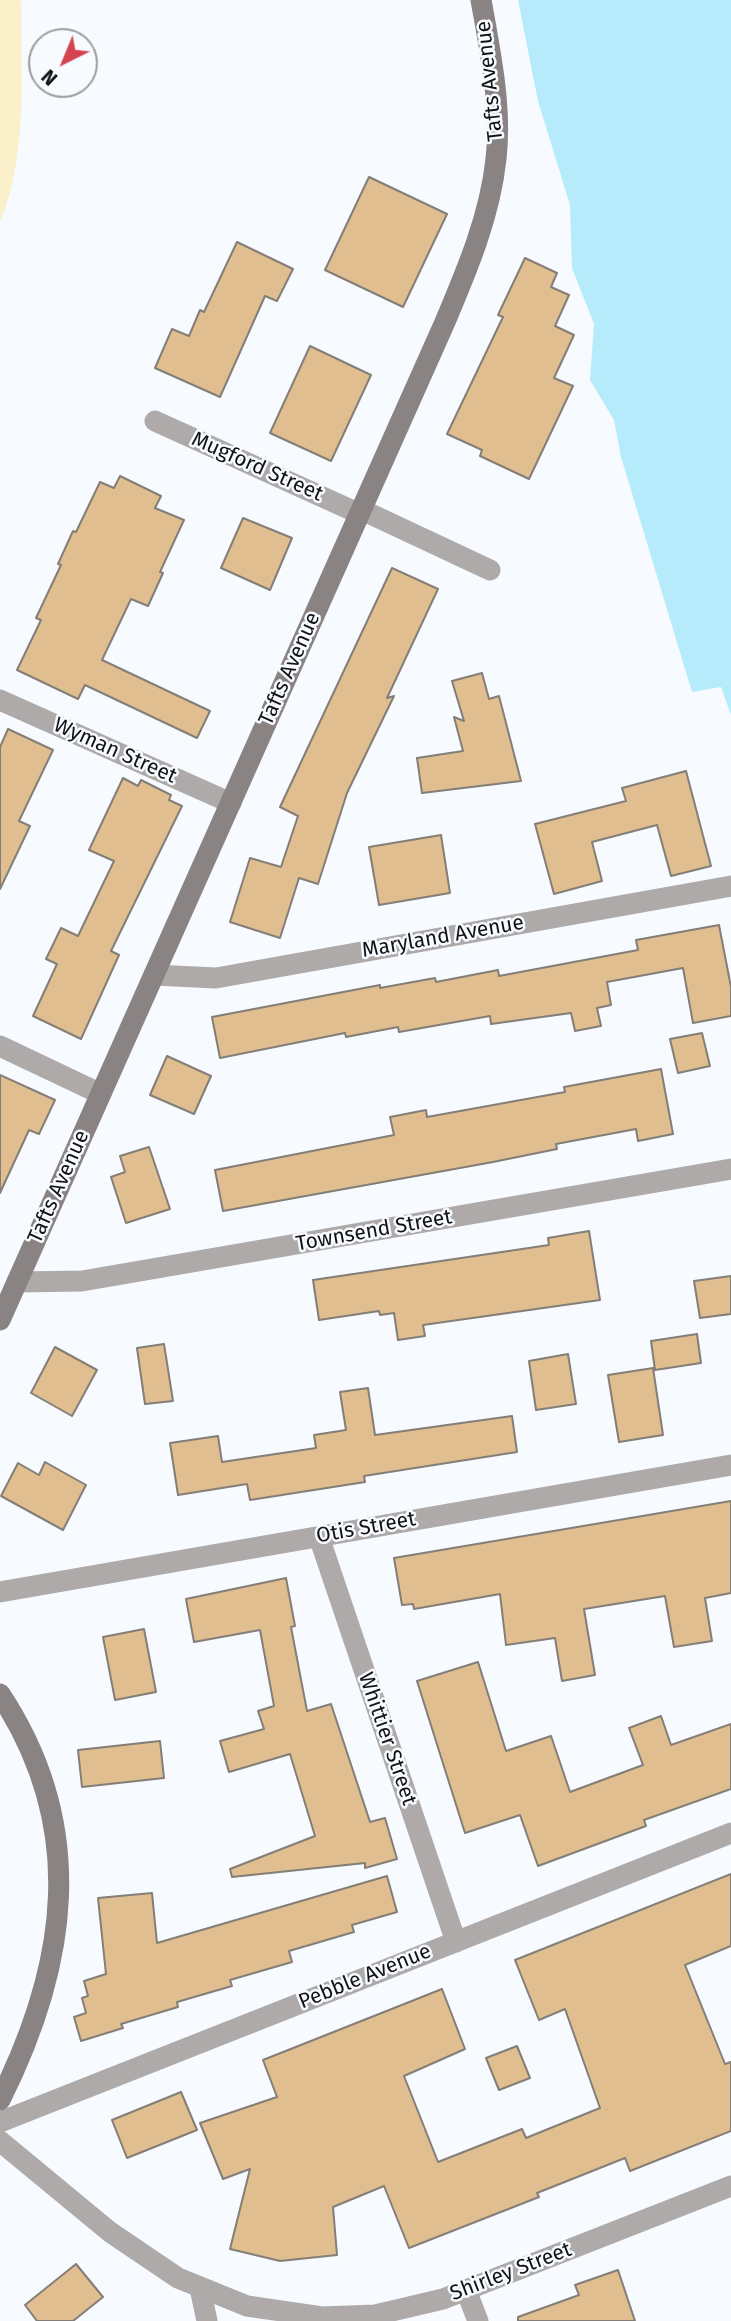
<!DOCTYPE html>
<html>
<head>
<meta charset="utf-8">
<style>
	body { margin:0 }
	#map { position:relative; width:731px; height:2321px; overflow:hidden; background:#f7fafe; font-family:"Fira Sans",sans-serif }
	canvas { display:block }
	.north { position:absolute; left:28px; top:28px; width:70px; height:70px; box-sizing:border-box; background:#f7fafe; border:2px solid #9b9da0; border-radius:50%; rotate:223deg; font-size:19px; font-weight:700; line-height:28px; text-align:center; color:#101214 }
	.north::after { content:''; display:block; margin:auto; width:24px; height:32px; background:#d54451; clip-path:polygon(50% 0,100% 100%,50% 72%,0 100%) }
</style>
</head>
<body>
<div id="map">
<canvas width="731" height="2321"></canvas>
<div class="north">N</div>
</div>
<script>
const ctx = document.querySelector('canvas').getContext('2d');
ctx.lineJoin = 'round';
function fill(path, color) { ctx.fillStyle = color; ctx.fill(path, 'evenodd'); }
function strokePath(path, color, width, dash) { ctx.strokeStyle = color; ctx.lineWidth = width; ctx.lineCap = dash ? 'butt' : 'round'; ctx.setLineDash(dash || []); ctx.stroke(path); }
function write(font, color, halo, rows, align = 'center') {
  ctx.font = font + ' "Fira Sans",sans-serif'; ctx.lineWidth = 5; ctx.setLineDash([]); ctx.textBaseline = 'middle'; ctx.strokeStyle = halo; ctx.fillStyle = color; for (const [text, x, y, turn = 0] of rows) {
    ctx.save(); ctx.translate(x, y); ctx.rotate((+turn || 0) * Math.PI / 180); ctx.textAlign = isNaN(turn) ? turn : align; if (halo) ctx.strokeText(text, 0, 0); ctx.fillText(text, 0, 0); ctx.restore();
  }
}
fill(new Path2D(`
	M 0,0 L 21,0 C 21,73 28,154 0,222 Z`), '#faf0ca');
fill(new Path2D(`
	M 518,0 L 731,0 L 731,715 L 721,687 L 692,692 L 621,457 L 614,420 L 590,380 L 594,324 L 572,268 L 570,205 L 538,101 Z`), '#b5ebfa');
const building = new Path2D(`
	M 369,177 L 447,214 L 403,307 L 325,270 Z
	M 237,242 L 293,269 L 277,301 L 265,296 L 220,397 L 155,368 L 172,329 L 189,336 L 200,310 L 204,312 Z
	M 525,258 L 557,273 L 551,287 L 569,295 L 555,326 L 574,335 L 554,378 L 573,386 L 529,479 L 480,456 L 482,450 L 447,434 L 503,317 L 498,315 Z
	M 310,346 L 371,375 L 331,461 L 270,433 Z
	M 120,476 L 161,496 L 155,508 L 184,520 L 160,572 L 163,573 L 148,606 L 131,599 L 102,660 L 210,711 L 197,738 L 85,685 L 78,699 L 17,670 L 41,620 L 36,618 L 61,565 L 58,564 L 73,531 L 76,532 L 100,482 L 114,488 Z
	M 243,518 L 292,538 L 270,590 L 221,568 Z
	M 392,568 L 438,589 L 387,698 L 394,696 L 347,793 L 318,884 L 299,878 L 280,938 L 230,922 L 250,858 L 281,867 L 298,816 L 280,807 Z
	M 482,673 L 489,699 L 499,696 L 521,781 L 422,793 L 417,758 L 463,751 L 454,717 L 464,721 L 452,681 Z
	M 8,729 L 53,750 L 19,821 L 30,826 L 0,889 L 0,747 Z
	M 686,771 L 711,866 L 671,876 L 657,825 L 592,842 L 602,881 L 554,894 L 535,824 L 626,801 L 622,788 Z
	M 123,778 L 138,786 L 141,780 L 171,795 L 169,800 L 182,806 L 111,951 L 119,955 L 81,1039 L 33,1016 L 57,964 L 46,959 L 61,928 L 78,936 L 114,861 L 89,850 Z
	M 441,835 L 450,893 L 379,905 L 369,847 Z
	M 719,925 L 731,987 L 731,1016 L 693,1023 L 683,968 L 607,982 L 611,1005 L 597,1008 L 601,1026 L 575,1031 L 571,1013 L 491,1024 L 490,1016 L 399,1032 L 398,1027 L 346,1037 L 345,1033 L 220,1058 L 212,1017 L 380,985 L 380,988 L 435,978 L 436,982 L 498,970 L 499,976 L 638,950 L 636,940 Z
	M 702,1033 L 710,1066 L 678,1073 L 670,1039 Z
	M 167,1056 L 211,1076 L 194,1114 L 150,1095 Z
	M 661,1069 L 673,1134 L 638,1141 L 636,1129 L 556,1144 L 557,1149 L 493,1162 L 223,1211 L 215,1170 L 394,1135 L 390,1117 L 426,1110 L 427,1117 L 565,1092 L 564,1087 Z
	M 0,1075 L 55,1100 L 39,1134 L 29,1130 L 0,1193 Z
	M 149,1147 L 170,1209 L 126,1223 L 111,1177 L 125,1172 L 120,1156 Z
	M 589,1231 L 600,1300 L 423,1325 L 425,1336 L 398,1340 L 394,1313 L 380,1315 L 379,1311 L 319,1320 L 313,1280 L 549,1245 L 548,1238 Z
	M 731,1276 L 731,1314 L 700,1318 L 694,1281 Z
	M 697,1334 L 701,1363 L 655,1370 L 651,1341 Z
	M 164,1344 L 173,1401 L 145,1404 L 137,1348 Z
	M 55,1347 L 97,1370 L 72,1416 L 31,1393 Z
	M 568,1354 L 576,1404 L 536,1410 L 529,1361 Z
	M 653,1368 L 663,1435 L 619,1442 L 608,1375 Z
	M 368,1388 L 375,1435 L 512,1416 L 517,1452 L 364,1476 L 365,1482 L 250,1500 L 247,1484 L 178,1495 L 170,1443 L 218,1436 L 222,1462 L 316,1448 L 314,1435 L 346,1430 L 340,1392 Z
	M 45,1462 L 86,1485 L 63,1530 L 1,1496 L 18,1463 L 39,1475 Z
	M 731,1501 L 731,1593 L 705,1598 L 712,1641 L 674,1647 L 665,1596 L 584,1609 L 595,1675 L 562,1681 L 555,1638 L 506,1645 L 500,1594 L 414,1609 L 413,1604 L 402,1605 L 394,1558 Z
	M 286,1578 L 295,1626 L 291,1627 L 307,1711 L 331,1704 L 370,1822 L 385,1818 L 397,1859 L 365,1868 L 365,1863 L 232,1877 L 230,1869 L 315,1836 L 290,1754 L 229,1772 L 220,1741 L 264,1729 L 258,1711 L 274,1706 L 260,1630 L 194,1642 L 186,1599 Z
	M 144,1629 L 156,1692 L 115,1700 L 103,1637 Z
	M 478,1662 L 506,1751 L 551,1736 L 570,1792 L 643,1765 L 629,1728 L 661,1716 L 671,1745 L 731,1724 L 731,1789 L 644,1820 L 646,1826 L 538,1866 L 520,1815 L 465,1833 L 417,1681 Z
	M 160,1741 L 164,1778 L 82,1787 L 78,1750 Z
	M 731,1874 L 731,1946 L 685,1965 L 725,2064 L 731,2062 L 731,2131 L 630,2171 L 625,2158 L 537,2193 L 539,2197 L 409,2248 L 384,2186 L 333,2207 L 337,2255 L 280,2261 L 230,2249 L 250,2169 L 223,2179 L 200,2123 L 277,2097 L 263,2060 L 442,1989 L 465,2049 L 404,2076 L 438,2162 L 522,2129 L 526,2138 L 600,2108 L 565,2009 L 539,2020 L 515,1960 Z
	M 387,1876 L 397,1912 L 352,1925 L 354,1932 L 289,1951 L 292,1962 L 230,1980 L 232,1986 L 177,2002 L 178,2007 L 121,2024 L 123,2028 L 81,2041 L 74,2017 L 86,2013 L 82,1998 L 88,1996 L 84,1981 L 106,1974 L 98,1898 L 152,1893 L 157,1943 Z
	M 517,2046 L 530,2078 L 499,2090 L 486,2058 Z
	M 181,2092 L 197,2130 L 127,2158 L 112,2120 Z
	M 76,2264 L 103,2297 L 73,2321 L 37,2321 L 25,2305 Z
	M 618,2270 L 635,2321 L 518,2321 L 518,2317 L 579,2295 L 575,2285 Z`);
fill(building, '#e0be8f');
strokePath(building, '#837e77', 2);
strokePath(new Path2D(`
	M 155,421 L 360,514
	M 362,510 L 490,570
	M 0,700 L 231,803
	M 154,975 L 216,978 L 731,886
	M 0,1046 L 101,1094
	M 17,1282 L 82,1281 L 731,1169
	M 319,1537 L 456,1942
	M 0,1592 L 731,1465
	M 0,2122 L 731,1833
	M 0,2141 L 110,2232 L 178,2278 L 247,2306 L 322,2317 L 375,2315 L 443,2299 L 731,2186
	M 200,2288 L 207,2321
	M 466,2290 L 478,2321`), '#aeaaa9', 21);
strokePath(new Path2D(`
	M 0,1320 L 445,322 C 467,270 490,216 496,159 C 502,107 490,51 481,0
	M 0,1694 C 88,1827 68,1964 0,2100`), '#8a8383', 21);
write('21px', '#101214', '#f7fafe', [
	["Tafts Avenue",490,81,-96],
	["Mugford Street",257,467,24],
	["Tafts Avenue",290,669,-66],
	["Wyman Street",115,751,24],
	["Maryland Avenue",443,937,-10],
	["Tafts Avenue",59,1187,-66],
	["Townsend Street",374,1231,-10],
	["Otis Street",366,1528,-10],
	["Whittier Street",387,1739,71],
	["Pebble Avenue",365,1977,-22],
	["Shirley Street",511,2272,-21]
]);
</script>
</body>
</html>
